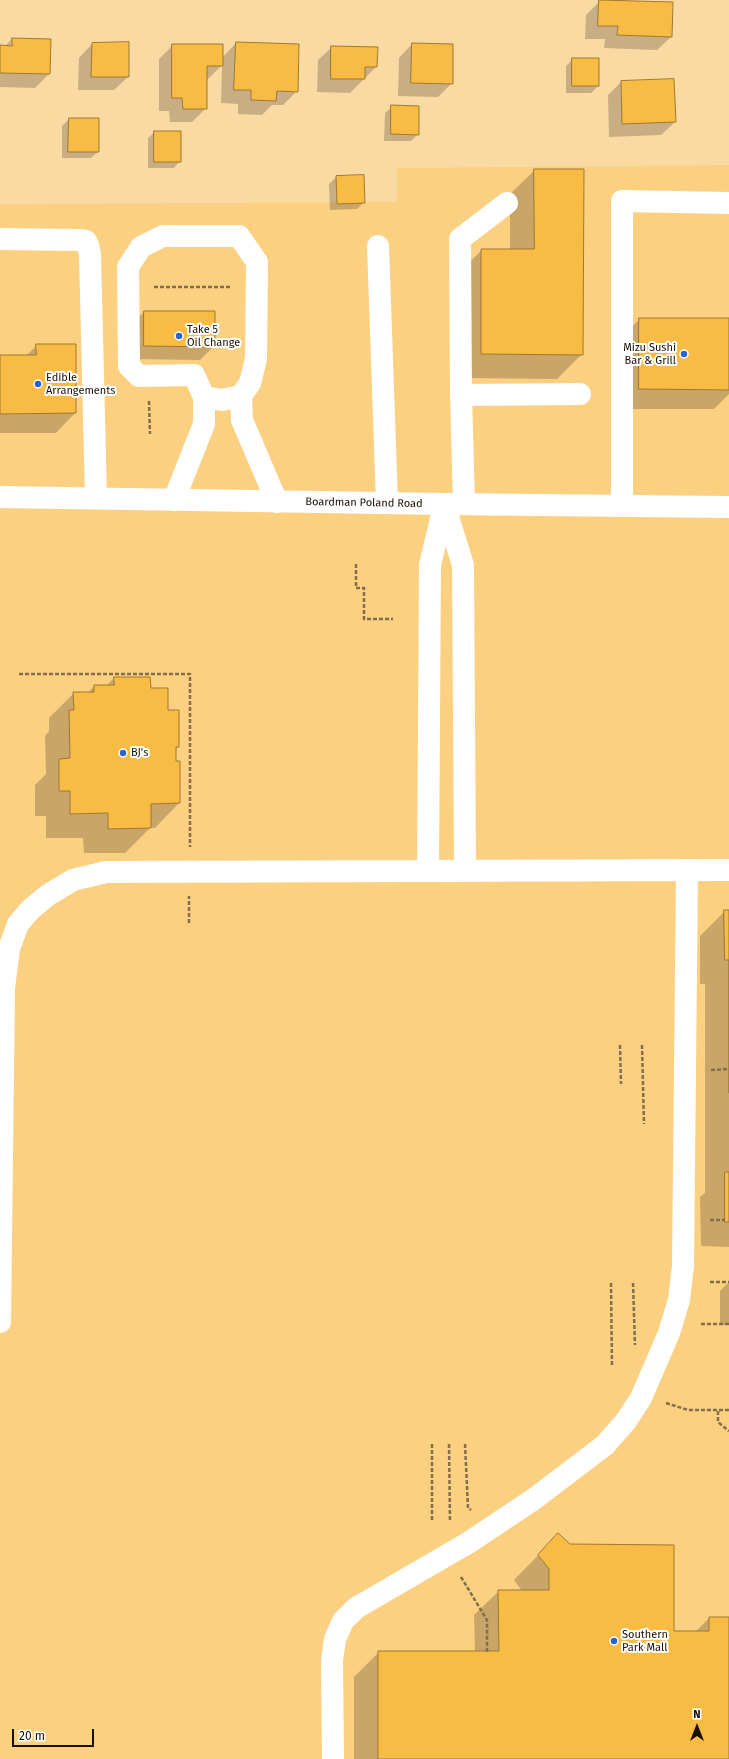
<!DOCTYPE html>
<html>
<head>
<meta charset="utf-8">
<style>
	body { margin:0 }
	#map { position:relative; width:729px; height:1759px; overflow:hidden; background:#fadaa3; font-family:"Fira Sans",sans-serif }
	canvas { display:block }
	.north { position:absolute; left:677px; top:1707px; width:40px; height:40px; -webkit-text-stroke:3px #fff; paint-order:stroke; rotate:0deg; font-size:11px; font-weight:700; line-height:16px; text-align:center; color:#1a0e00 }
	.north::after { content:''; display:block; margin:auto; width:14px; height:18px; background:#1a0e00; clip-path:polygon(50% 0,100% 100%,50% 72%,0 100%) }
	.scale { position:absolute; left:12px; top:1729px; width:82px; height:18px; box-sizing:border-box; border:2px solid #1a0e00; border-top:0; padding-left:5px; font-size:12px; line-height:14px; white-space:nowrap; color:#1a0e00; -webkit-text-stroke:3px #fff; paint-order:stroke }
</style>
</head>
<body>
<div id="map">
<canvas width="729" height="1759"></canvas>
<div class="north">N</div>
<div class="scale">20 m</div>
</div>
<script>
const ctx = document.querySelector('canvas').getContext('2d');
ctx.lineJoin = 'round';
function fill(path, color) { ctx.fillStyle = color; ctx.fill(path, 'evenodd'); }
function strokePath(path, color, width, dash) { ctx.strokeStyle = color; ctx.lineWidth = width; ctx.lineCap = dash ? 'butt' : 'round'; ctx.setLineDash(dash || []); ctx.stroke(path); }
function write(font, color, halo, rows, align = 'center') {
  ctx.font = font + ' "Fira Sans",sans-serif'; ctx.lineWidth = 4; ctx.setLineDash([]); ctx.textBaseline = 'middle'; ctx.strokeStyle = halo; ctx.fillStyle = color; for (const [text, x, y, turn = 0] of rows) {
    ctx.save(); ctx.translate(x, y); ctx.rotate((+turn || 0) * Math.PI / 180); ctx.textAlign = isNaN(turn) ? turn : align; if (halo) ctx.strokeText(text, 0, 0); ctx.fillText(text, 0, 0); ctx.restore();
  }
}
fill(new Path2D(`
	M 729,165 L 729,1759 L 0,1759 L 0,204 L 397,202 L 397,168 Z`), '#fcd081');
fill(new Path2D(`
	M 600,1 L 671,37 L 657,50 L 604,48 L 605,39 L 585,39 L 586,15 Z
	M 12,39 L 50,40 L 49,74 L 35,88 L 0,87 L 0,46 L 5,46 Z
	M 236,43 L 297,91 L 283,105 L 272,105 L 262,115 L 238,114 L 238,104 L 221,103 L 222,65 L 208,79 L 206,79 L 206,108 L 192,122 L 170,122 L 169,111 L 159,111 L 159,59 L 173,45 L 222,58 Z
	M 92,44 L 128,77 L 114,90 L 78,90 L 79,58 Z
	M 412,44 L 452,83 L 438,97 L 398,96 L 399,58 Z
	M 332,47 L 376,67 L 350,93 L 317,92 L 318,60 Z
	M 573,59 L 598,86 L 591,93 L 566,93 L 566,66 Z
	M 621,82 L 675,122 L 661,135 L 609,137 L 608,95 Z
	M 392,107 L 418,134 L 411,141 L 384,141 L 385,113 Z
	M 69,119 L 98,152 L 91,158 L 62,158 L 62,126 Z
	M 155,132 L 180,161 L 174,168 L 148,168 L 148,138 Z
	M 535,170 L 582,354 L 557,379 L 456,378 L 457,274 L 482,250 L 510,250 L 510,194 Z
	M 336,177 L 364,202 L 357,209 L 330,210 L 329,184 Z
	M 144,312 L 214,346 L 200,360 L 131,359 L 131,325 Z
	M 640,319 L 729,319 L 729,394 L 714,409 L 620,409 L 620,338 Z
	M 37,345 L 75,345 L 75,413 L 56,433 L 0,433 L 0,356 L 26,356 Z
	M 114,678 L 150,689 L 167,711 L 178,747 L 175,750 L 175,762 L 179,803 L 155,828 L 150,828 L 125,853 L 84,853 L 83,838 L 46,838 L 46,816 L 35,816 L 35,785 L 46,774 L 45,736 L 49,731 L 49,718 L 74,693 L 88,693 L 94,686 L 106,686 Z
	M 725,911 L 729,911 L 729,1247 L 701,1246 L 700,1197 L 705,1193 L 705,984 L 700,984 L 700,936 Z
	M 729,1282 L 729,1325 L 720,1325 L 720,1291 Z
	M 558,1535 L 673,1632 L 695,1632 L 709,1618 L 729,1618 L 729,1759 L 354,1759 L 354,1677 L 379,1652 L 475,1652 L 474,1615 L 499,1591 L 522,1591 L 514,1580 Z`), '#0003');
const building = new Path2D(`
	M 599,0 L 673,2 L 672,37 L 617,35 L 618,26 L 598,26 Z
	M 12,38 L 51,39 L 50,74 L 0,73 L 0,45 L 12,46 Z
	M 129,42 L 129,77 L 91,77 L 92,43 Z
	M 236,42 L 299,44 L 298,92 L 277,91 L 276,101 L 251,100 L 251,90 L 234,90 Z
	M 412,43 L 453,44 L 453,84 L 411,83 Z
	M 172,44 L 223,44 L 223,66 L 207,66 L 207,109 L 183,109 L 182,98 L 172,98 Z
	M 331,46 L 378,47 L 377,67 L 365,67 L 365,79 L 331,79 Z
	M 572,58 L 599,58 L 599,86 L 572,86 Z
	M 674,79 L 676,122 L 622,124 L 621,81 Z
	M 391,105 L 419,106 L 419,135 L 391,134 Z
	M 69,118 L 99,118 L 99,152 L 68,152 Z
	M 154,131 L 181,131 L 181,162 L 154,162 Z
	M 534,169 L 584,169 L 583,355 L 481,354 L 481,249 L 534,249 Z
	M 364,175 L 365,203 L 337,204 L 336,176 Z
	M 144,311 L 215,311 L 215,347 L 144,346 Z
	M 639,318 L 729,318 L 729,390 L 639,389 Z
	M 36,344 L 76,344 L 76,413 L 0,414 L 0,355 L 36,355 Z
	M 114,677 L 150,677 L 151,688 L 168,688 L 168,710 L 179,710 L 179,747 L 176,747 L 176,761 L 180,761 L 180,803 L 151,804 L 151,828 L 108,829 L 108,813 L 70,814 L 70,791 L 59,791 L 59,759 L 70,758 L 69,710 L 74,710 L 73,692 L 94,692 L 94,685 L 114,685 Z
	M 724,910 L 729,910 L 729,1093 L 729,960 L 725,960 Z
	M 725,1172 L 729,1172 L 729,1222 L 725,1222 Z
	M 558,1533 L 570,1544 L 674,1545 L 674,1631 L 709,1631 L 709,1617 L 729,1617 L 729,1759 L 378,1759 L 378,1651 L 499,1651 L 498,1590 L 549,1590 L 549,1569 L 538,1555 Z`);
fill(building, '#f8bc45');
strokePath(building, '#9e7932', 1);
strokePath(new Path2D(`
	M 154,287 L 231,287
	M 149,401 L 150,434
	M 356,564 L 356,588 L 364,588 L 364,619 L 393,619
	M 19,674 L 190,674 L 190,847
	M 189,923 L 189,896
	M 620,1045 L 621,1084
	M 642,1045 L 644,1124
	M 711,1070 L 729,1069
	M 710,1220 L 725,1220
	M 710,1282 L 729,1282
	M 611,1283 L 612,1367
	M 633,1283 L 635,1345
	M 701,1324 L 729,1324
	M 666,1403 L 688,1410 L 729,1410
	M 718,1411 L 718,1422 L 729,1431
	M 432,1444 L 432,1522
	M 449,1444 L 450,1522
	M 465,1444 L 468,1508 L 471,1510
	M 461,1577 L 487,1620 L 487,1652`), '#836d4c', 2.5, [4, 2]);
strokePath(new Path2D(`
	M 163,236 L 239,236 L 257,262 L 256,359 L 250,383 L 241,396 L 222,400 L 204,397 L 194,375 L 139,376 L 129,366 L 128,267 L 141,247 Z
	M 0,239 L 79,240 L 86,241 L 88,245 L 90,254 L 96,498
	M 378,246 L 387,503
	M 461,395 L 580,394
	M 241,396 L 242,420 L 277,502
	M 174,500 L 204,424 L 204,397
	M 444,504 L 463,565 L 465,871
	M 464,504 L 461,395 L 460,239 L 507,203
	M 622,506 L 622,201 L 729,203
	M 428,871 L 430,565 L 444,506
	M 0,1322 L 4,988 L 9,949 L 18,924 L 30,910 L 48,895 L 73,880 L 106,872 L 729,870
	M 333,1759 L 332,1660 L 335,1639 L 343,1621 L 356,1608 L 468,1543 L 534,1499 L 605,1445 L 626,1421 L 641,1398 L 669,1333 L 679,1300 L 683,1266 L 687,870`), '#fff', 22);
strokePath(new Path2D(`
	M 0,497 L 444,504 L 729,507`), '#fff', 22);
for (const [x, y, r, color] of [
	[179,336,4,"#2764d1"],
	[684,354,4,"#2764d1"],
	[38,384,4,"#2764d1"],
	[123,753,4,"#2764d1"],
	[614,1641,4,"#2764d1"]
]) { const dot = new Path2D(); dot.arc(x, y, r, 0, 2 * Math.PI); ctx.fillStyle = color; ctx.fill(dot); strokePath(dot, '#fff', 1.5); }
write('11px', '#1a0e00', '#fff', [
	["Take 5",187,330],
	["Oil Change",187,343],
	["Mizu Sushi",676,348,"right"],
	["Bar & Grill",676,361,"right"],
	["Edible",46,378],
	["Arrangements",46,391],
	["BJ's",131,753],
	["Southern",622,1635],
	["Park Mall",622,1648]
], 'left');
write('11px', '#1a0e00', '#fff', [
	["Boardman Poland Road",364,503,1]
]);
</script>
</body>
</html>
